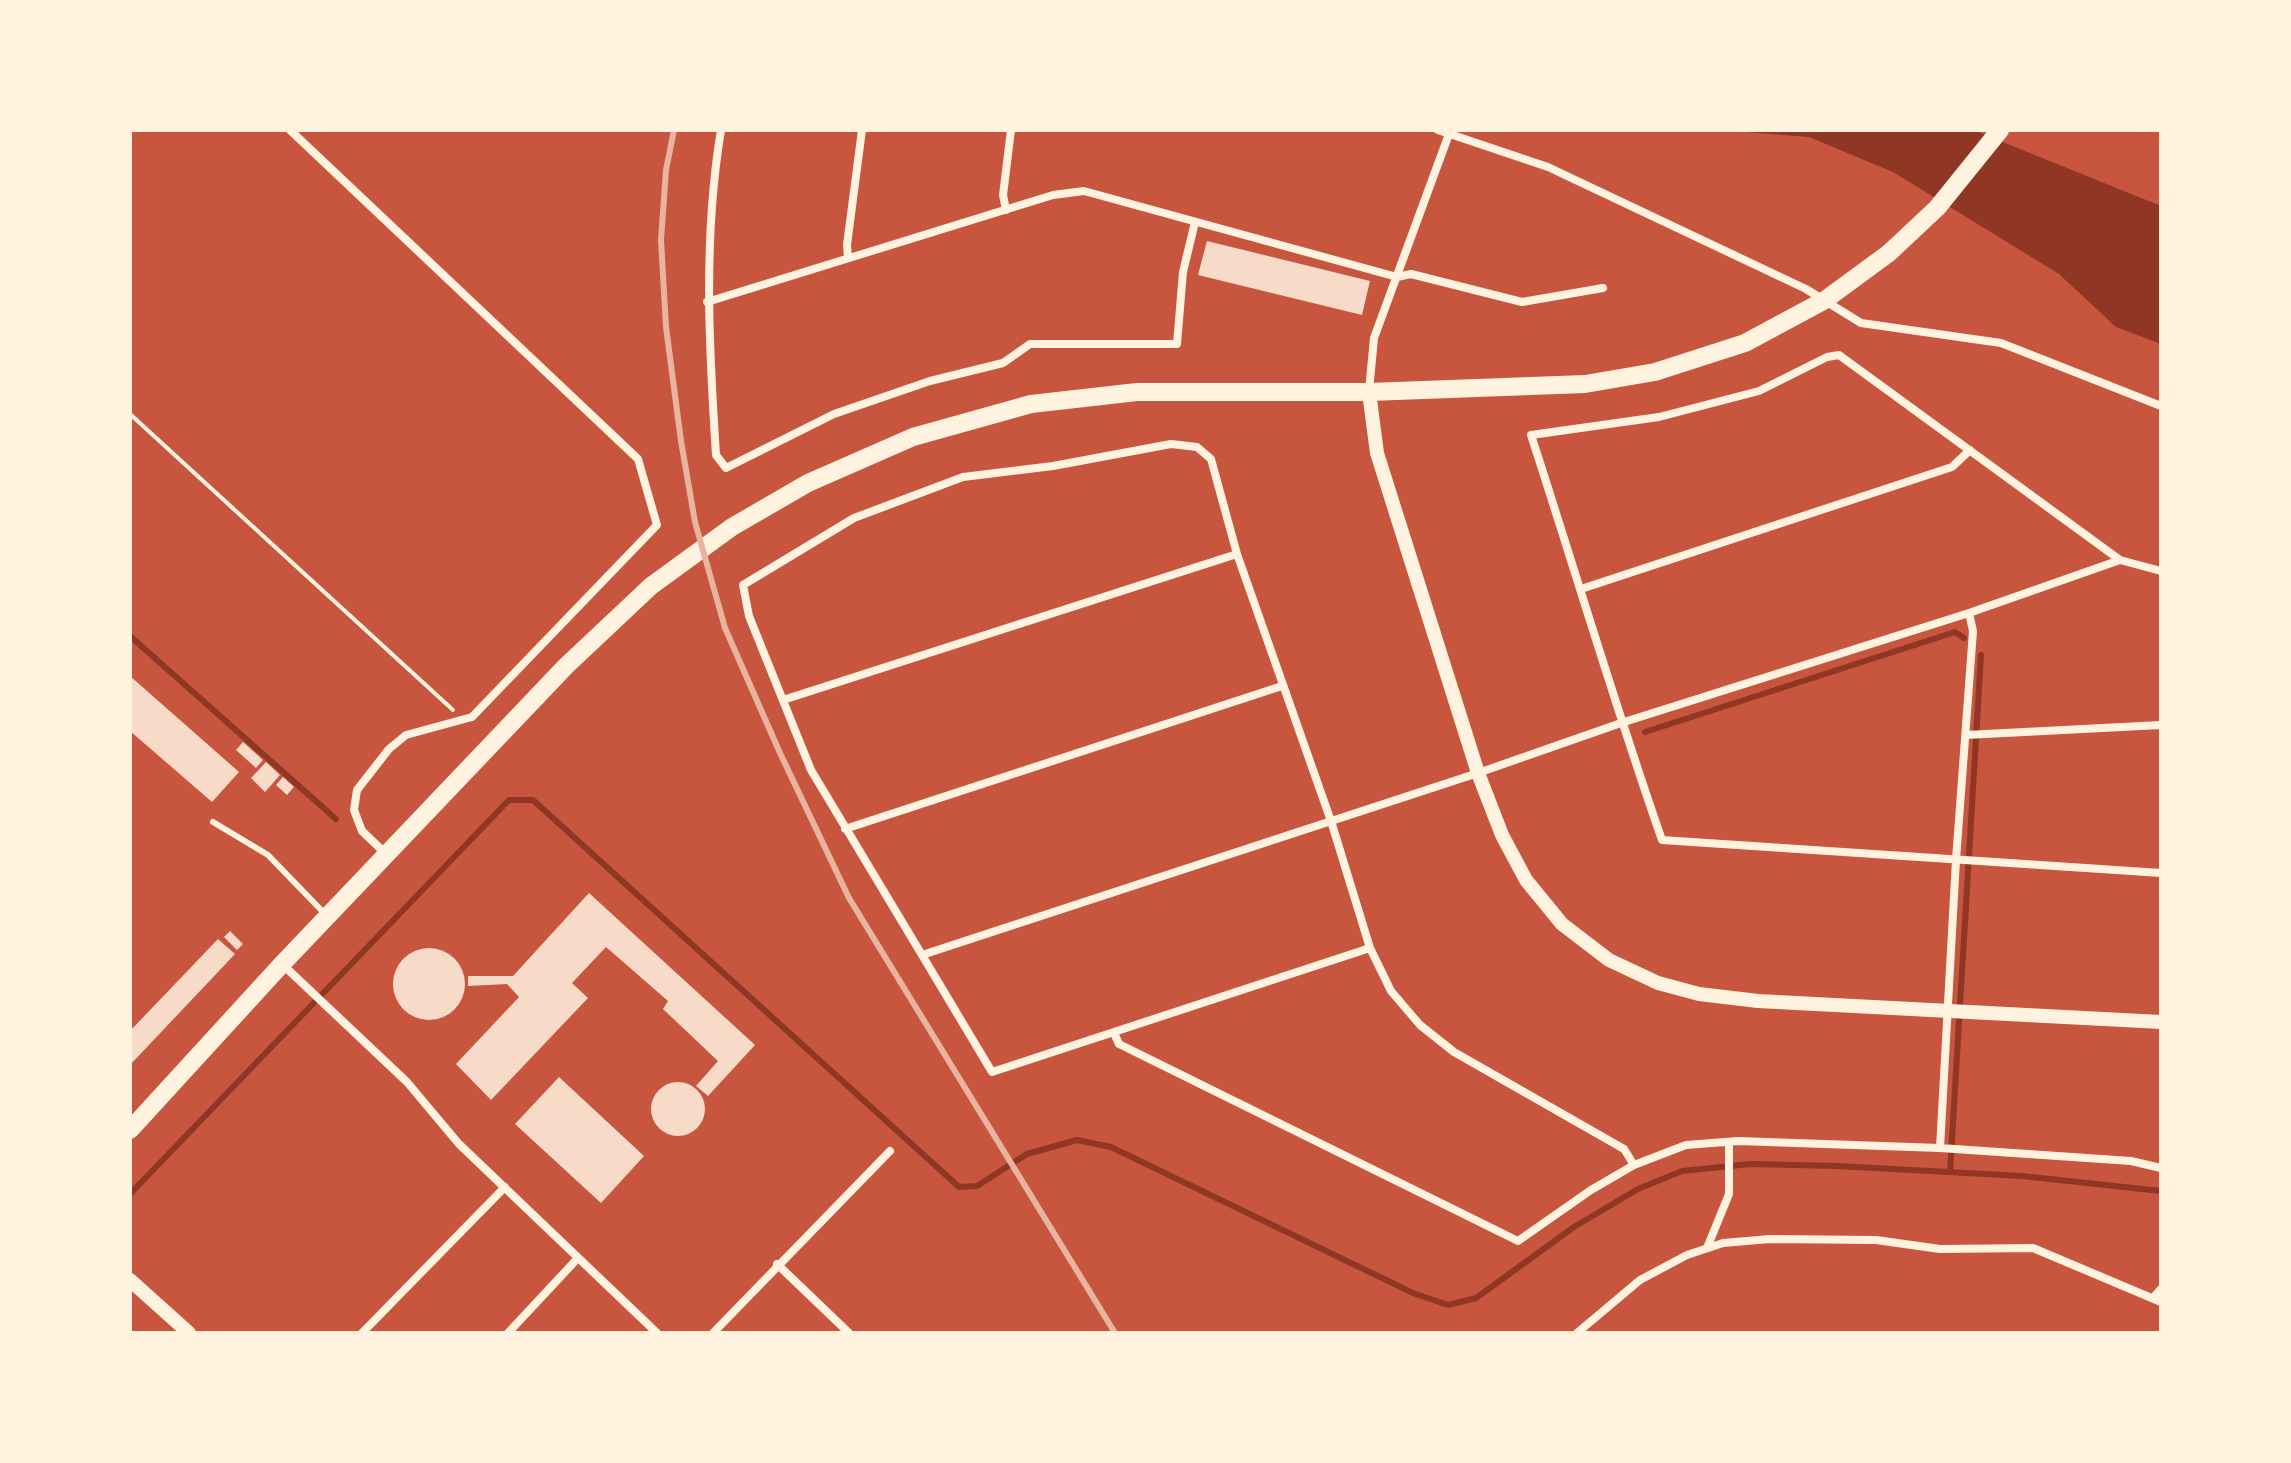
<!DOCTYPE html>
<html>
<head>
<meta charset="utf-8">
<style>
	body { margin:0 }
	#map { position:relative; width:2291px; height:1463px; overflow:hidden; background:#c8553d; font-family:Roboto,sans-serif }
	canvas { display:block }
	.frame { position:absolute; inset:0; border:132px solid #fff3e0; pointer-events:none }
</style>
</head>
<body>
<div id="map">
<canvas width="2291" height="1463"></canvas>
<div class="frame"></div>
</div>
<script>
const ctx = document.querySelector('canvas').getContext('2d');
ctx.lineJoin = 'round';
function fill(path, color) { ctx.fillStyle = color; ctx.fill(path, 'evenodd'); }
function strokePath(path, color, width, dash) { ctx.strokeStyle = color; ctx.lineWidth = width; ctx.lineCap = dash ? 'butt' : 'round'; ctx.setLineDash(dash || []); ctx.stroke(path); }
fill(new Path2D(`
	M 1720,130 L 1973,130 L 2161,206 L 2161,344 L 2116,327 L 2059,274 L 1893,172 L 1809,137 Z`), '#8f3625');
strokePath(new Path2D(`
	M 130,636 L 336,819
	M 1645,732 L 1955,632 L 1964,638
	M 1950,1172 L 1981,655
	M 130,1194 L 509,800 L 533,800 L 959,1187 L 977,1186 L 1027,1154 L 1077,1140 L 1111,1147 L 1413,1293 L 1448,1305 L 1476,1298 L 1574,1227 L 1638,1189 L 1682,1171 L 1750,1164 L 1837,1166 L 2022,1176 L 2161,1191`), '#8f3625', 6);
fill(new Path2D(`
	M 1207,241 L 1370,281 L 1362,315 L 1198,275 Z
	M 130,676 L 239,772 L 212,802 L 130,731 Z
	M 243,742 L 263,760 L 256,768 L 236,750 Z
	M 266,762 L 280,775 L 265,792 L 251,778 Z
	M 283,777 L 294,787 L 287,795 L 276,785 Z
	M 589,893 L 755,1045 L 708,1096 L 696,1086 L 718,1061 L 663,1009 L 668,1001 L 606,947 L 572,983 L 588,998 L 491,1100 L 456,1064 L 519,997 L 507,984 L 468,986 L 468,976 L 513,976 Z
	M 230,931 L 243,944 L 237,950 L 224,937 Z
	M 218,939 L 235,954 L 130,1065 L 130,1031 Z
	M393 984a36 36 0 1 1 72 0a36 36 0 1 1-72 0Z
	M 559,1077 L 644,1156 L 601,1203 L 515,1124 Z
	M651 1109a27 27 0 1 1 54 0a27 27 0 1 1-54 0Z`), '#f7dbc8');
strokePath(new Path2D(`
	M 130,414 L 453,710`), '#fff3e0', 4);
strokePath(new Path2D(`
	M 213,822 L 268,855 L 325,914`), '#fff3e0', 6);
strokePath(new Path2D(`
	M 290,130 L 638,459 L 657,525 L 472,717 L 406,735 L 389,749 L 357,790 L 354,810 L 362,831 L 385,853
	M 721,130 C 703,238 709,347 716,455 L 726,468 L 834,414 L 930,381 L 1003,363 L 1030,344 L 1177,344 L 1183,272 L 1195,222
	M 1438,130 L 1548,167 L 1806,289 L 1861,323 L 2001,343 L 2161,406
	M 1006,210 L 1003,195 L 1011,130
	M 848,258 L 847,245 L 862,130
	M 707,302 L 1053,195 L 1084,191 L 1397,277 L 1411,274 L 1522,302 L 1603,288
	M 1369,391 L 1374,338 L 1449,134
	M 2161,571 L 2120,560 L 1839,355 L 1827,357 L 1759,391 L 1659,417 L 1531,435 C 1575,570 1615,706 1662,840 L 2161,873
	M 1581,589 L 1952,467 L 1970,450
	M 783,700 L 1237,554
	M 1966,735 L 2161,725
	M 845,829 L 1282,686
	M 922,955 L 992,1072 L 1370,948
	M 282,964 L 407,1082 L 459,1144 L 657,1333
	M 1114,1033 L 1119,1044 L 1518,1241 L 1591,1190 L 1634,1165 L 1686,1145 L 1738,1141 L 1940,1148 L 1956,860 L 1973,631 L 1969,613
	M 1940,1148 L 2131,1161 L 2161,1168
	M 1634,1165 L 1624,1149 L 1454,1052 L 1420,1025 L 1391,991 L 1370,948 L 1331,821 L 1237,554 L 1211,459 L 1197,447 L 1171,444 L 1053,466 L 963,477 L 854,518 L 743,585 L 749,616 L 811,770 L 922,955 L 1478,773 L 1621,723 L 1969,613 L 2120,560
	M 1707,1248 L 1729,1194 L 1729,1142
	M 777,1264 L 849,1333
	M 2153,1298 L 2161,1289
	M 362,1333 L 505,1187
	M 508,1333 L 578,1258
	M 713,1333 L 890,1151
	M 1577,1333 L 1640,1280 L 1687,1255 L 1723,1243 L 1770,1239 L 1876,1240 L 1940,1249 L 2033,1248 L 2161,1302`), '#fff3e0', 8);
strokePath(new Path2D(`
	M 1369,392 L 1377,453 L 1478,773 L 1502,835 L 1526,880 L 1562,924 L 1609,960 L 1658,983 L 1699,994 L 1758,1001 L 2161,1022
	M 130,1280 L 189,1333`), '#fff3e0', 14);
strokePath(new Path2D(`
	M 130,1130 L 282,964 L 566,666 L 651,586 L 732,527 L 808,483 L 913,437 L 1031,404 L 1137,392 L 1369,392 L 1585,384 L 1655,372 L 1745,343 L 1825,300 L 1889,253 L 1937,208 L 2000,130`), '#fff3e0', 18);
strokePath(new Path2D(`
	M 674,130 L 666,170 L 661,240 L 666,327 L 681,441 L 695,522 L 725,628 L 780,753 L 849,898 L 1115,1333`), '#e9b49f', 6);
</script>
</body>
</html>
